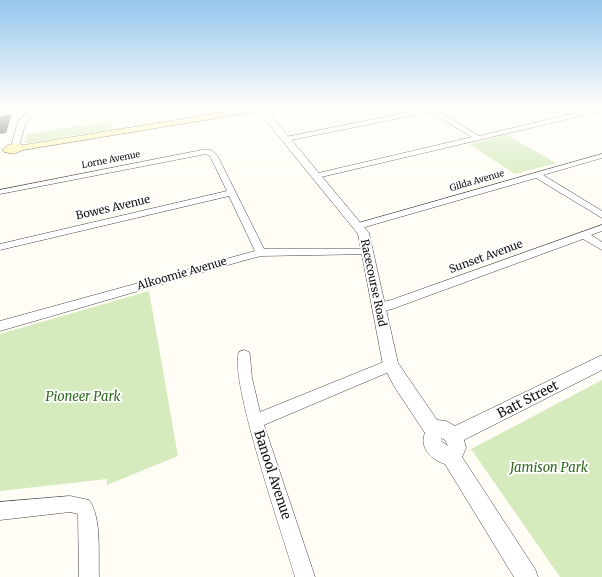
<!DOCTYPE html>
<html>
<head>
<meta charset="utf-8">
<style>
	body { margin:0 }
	canvas { display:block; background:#fffdf5 }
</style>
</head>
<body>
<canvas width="602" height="577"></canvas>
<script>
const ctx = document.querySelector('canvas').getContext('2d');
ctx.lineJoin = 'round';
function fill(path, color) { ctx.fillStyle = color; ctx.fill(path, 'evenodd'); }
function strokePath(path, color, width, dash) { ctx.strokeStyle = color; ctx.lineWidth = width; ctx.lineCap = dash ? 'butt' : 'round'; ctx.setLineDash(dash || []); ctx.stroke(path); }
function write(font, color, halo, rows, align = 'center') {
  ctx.font = font + ' Merriweather,serif'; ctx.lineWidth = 4; ctx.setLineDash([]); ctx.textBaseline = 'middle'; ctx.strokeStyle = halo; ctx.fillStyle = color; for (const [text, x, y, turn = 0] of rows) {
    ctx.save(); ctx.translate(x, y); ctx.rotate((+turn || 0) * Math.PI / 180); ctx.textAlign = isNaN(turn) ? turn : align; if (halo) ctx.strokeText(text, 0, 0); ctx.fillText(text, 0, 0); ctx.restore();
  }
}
fill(new Path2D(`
	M 111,122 L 112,129 L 29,143 L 25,142 L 27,134 L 82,125 L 83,126 Z
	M 507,135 L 556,163 L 515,174 L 469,144 Z
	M 149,291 L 178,456 L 107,485 L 107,479 L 0,491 L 0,334 Z
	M 602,380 L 602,577 L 560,577 L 471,449 Z`), '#d5ebbd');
fill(new Path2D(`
	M 12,114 L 6,133 L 0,134 L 0,116 Z`), '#5a524d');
const minor = new Path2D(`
	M 434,107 L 447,107 L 437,110 L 479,136 L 600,107 L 602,107 L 602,111 L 317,178 L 313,176 L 314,174 L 472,137 L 430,112 L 286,141 L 283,139 L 286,137 Z
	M 202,150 L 211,150 L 217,155 L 264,249 L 368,249 L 372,250 L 373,252 L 372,254 L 261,256 L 242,261 L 0,331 L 0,321 L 255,251 L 229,196 L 0,250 L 0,244 L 227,191 L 210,156 L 206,154 L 0,194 L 0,190 Z
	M 602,154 L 602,158 L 543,175 L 602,211 L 602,218 L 536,178 L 358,229 L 353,226 L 355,224 Z
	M 602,225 L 602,231 L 591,235 L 602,242 L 602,250 L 583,239 L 392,309 L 378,312 L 374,310 L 372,307 L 374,304 L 391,300 Z
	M 244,350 L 249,352 L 250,356 L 252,378 L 260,412 L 391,359 L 396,361 L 398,365 L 396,369 L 264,425 L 315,577 L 295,577 C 285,541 228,378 239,352 Z
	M 70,496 L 89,500 C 102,517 98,556 99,577 L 79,577 L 78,514 L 70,512 L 0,520 L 0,502 Z`);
const tertiary = new Path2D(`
	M 34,107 L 42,107 L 26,122 L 19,146 L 18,148 L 12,148 L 11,146 L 18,121 Z
	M 258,107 L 264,107 L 369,233 L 398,363 L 437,420 L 446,421 L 455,426 L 602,355 L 602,370 L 464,440 L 466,448 L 462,457 L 535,569 L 538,577 L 514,577 L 445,464 C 431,460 419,447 425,433 L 394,386 L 383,365 L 358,234 L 258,111 ZM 441,438 L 445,440 L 448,446 L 441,441 Z`);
const secondary = new Path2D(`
	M 255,107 L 276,107 L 272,109 L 23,150 L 14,154 L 4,152 L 2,150 C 7,144 16,142 23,145 Z`);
strokePath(minor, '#444', 1);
strokePath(tertiary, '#444', 1);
strokePath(secondary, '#333', 1);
fill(minor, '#fff');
fill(tertiary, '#fff');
fill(secondary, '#fff6b0');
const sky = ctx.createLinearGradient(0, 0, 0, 188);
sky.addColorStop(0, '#95c6ee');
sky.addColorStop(0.57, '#fffefa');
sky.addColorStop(1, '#fffefa00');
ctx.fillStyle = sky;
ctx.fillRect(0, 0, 602, 188);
write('9px', '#111', '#fff', [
	["Lorne Avenue",111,160,-11],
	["Gilda Avenue",477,181,-16]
]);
write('11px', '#111', '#fff', [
	["Bowes Avenue",113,208,-13],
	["Sunset Avenue",486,257,-20],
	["Alkoomie Avenue",182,274,-16],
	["Racecourse Road",373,283,78]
]);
write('italic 13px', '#2f6b1f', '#fff', [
	["Pioneer Park",83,397],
	["Jamison Park",549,468]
]);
write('13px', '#111', '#fff', [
	["Batt Street",528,400,-27],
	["Banool Avenue",272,475,72]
]);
</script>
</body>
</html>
